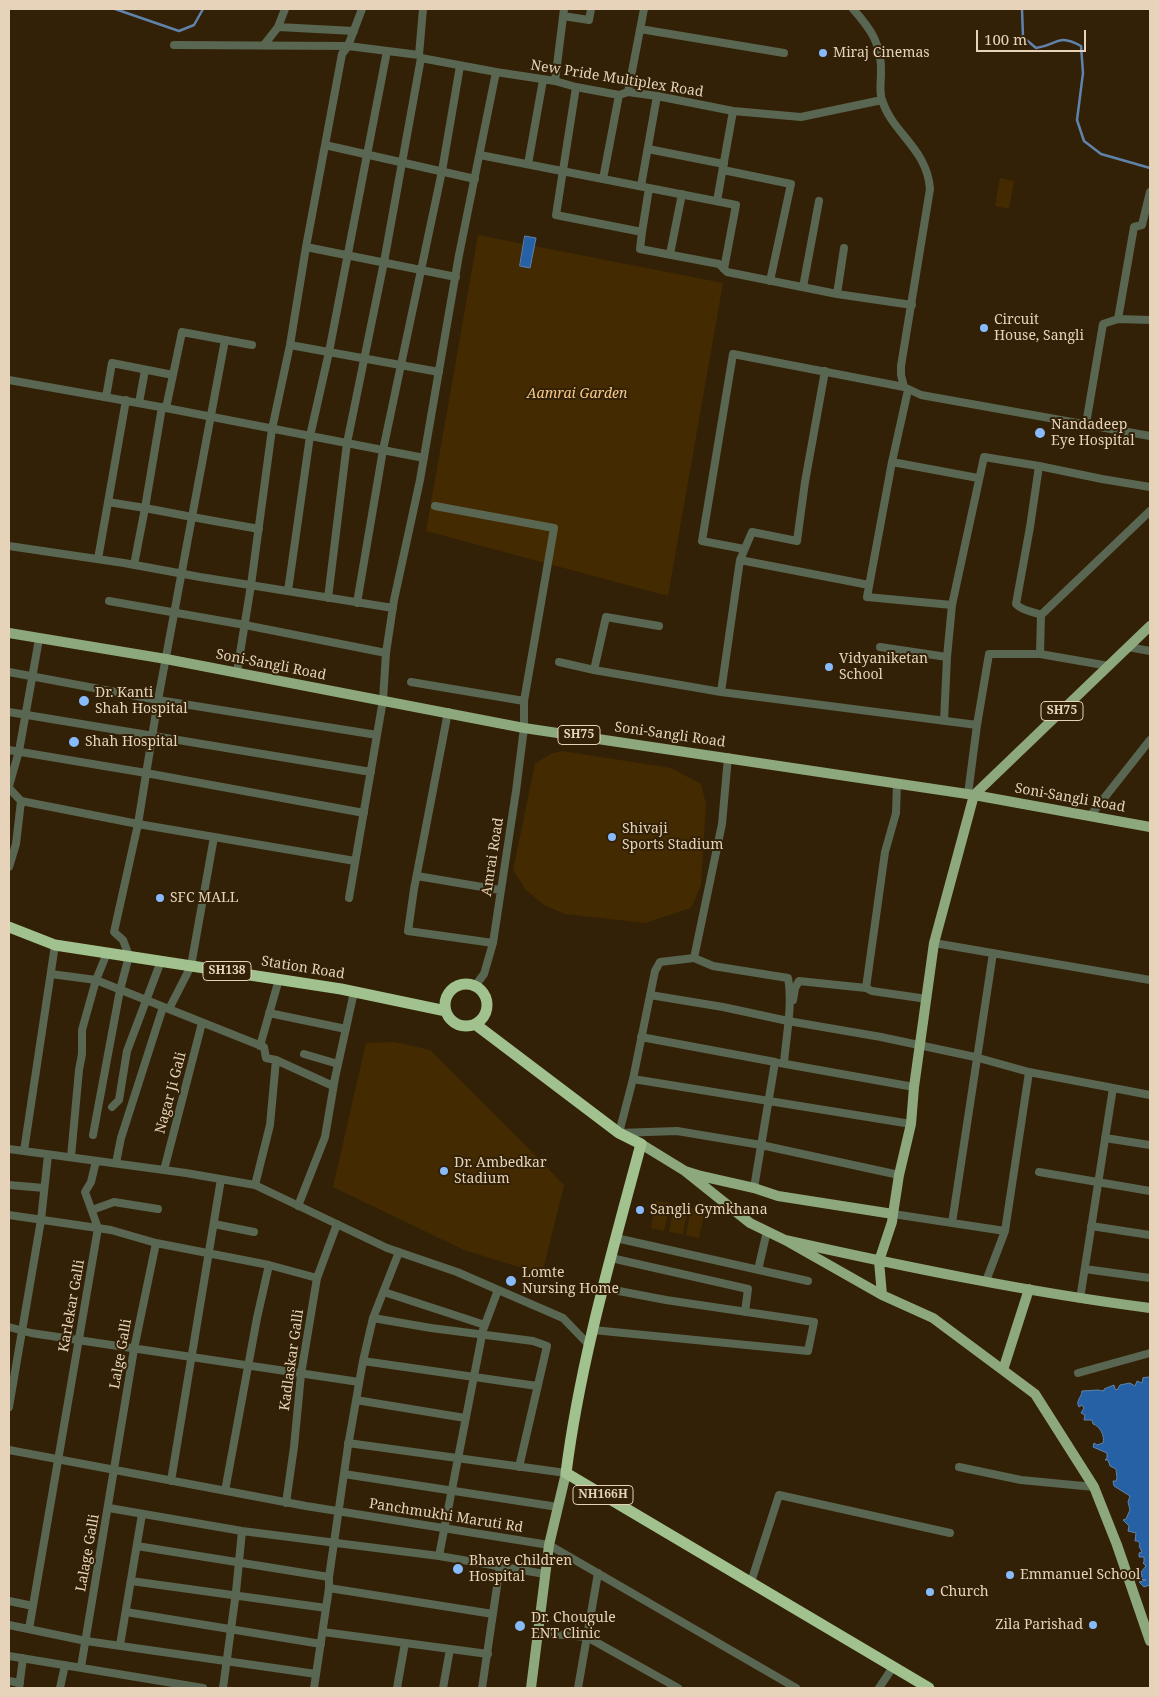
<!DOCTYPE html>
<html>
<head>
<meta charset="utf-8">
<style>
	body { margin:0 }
	#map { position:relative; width:1159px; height:1697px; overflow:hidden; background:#322106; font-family:"Noto Serif",serif }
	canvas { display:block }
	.frame { position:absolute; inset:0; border:10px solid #e6d3ba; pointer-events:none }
	.scale { position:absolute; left:976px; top:30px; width:110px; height:22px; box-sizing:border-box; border:2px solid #e6d3ba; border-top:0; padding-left:6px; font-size:15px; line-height:18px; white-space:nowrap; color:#e6d3ba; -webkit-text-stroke:4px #322106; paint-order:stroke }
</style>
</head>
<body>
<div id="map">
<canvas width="1159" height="1697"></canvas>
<div class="frame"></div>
<div class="scale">100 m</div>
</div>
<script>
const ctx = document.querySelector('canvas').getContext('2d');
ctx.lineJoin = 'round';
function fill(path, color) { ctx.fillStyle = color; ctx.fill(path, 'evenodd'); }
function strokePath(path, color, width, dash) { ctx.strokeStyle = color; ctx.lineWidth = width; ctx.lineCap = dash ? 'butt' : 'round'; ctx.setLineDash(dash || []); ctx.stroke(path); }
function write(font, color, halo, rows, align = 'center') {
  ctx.font = font + ' "Noto Serif",serif'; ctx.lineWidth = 4; ctx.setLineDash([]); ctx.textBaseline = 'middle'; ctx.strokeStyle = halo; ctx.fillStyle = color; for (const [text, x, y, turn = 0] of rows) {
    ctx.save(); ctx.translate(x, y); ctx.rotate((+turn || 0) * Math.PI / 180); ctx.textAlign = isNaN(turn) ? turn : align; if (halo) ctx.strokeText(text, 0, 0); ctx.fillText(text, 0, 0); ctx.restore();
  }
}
fill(new Path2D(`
	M 1000,178 L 1014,181 L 1009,209 L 995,206 Z
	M 478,235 L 723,283 L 668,596 L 426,531 Z
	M 562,751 L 671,768 L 701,784 L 706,804 L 701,885 L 691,908 L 645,923 L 565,914 L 544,905 L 526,890 L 513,870 L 535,764 L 550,754 Z
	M 395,1042 L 430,1050 L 537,1157 L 564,1185 L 542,1274 L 464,1250 L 333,1187 L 366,1043 Z
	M 656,1201 L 670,1203 L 664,1231 L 651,1228 Z
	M 674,1204 L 688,1207 L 683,1234 L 669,1232 Z
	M 691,1208 L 705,1210 L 699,1238 L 686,1235 Z`), '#442a00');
const water = new Path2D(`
	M 525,236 L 536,238 L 530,268 L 520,266 Z
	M 1149,1377 L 1150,1377 L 1150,1585 L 1144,1587 L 1139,1582 L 1146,1580 L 1139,1579 L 1142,1576 L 1141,1572 L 1146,1566 L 1143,1563 L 1144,1562 L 1144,1557 L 1139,1557 L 1139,1553 L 1142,1552 L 1139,1546 L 1140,1544 L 1138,1541 L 1135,1541 L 1136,1533 L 1128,1531 L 1129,1526 L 1123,1520 L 1126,1519 L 1130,1510 L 1128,1502 L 1130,1496 L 1114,1486 L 1113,1481 L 1116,1481 L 1117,1478 L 1116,1469 L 1110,1466 L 1108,1460 L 1105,1460 L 1107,1458 L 1107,1453 L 1093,1447 L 1094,1443 L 1097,1445 L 1103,1443 C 1105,1436 1100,1426 1093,1424 L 1092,1420 L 1084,1420 L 1085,1415 L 1081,1413 L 1084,1408 L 1082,1405 L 1079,1407 C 1075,1401 1082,1397 1082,1391 L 1098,1390 L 1104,1391 L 1104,1389 L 1114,1385 L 1115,1389 L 1117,1390 L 1120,1385 L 1130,1383 L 1135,1386 L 1137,1381 L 1142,1383 L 1143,1378 Z`);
fill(water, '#2661a5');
strokePath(water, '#6083ab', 1);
strokePath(new Path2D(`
	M 115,9 L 179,31 L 194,25 L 203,9
	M 1022,9 L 1023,37 L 1036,48 C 1059,45 1056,33 1081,46 L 1083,73 L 1077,120 L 1084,141 L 1101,154 L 1150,168`), '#6083ab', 2.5);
strokePath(new Path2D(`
	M 853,9 C 871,29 882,45 881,73 C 881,82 879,91 882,100 C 892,133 927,148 930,189 L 901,366 L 901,375 L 904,387
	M 563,16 L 589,20 L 591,9
	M 278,27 L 354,31
	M 640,29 L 784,53
	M 174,45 L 348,46 L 419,55 L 421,58 L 496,72 L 555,81 L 576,87 L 619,95 L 628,92 L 657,96 L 733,111 L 801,117 L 882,100
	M 264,45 L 278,27 L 285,9
	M 419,55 L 423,9
	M 555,81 L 564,9
	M 576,87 L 556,215 L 642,232 L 649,188
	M 628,92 L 644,9
	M 325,145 L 475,179
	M 648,149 L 724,164
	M 480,155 L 736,205 L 724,269
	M 528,164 L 543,80
	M 723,170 L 791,184 L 770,281
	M 603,179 L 619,95
	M 641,186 L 657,96
	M 717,201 L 733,111
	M 642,232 L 640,249 L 719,264 L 727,272 L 837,294 L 912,305
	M 306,247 L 456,277
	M 670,254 L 682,194
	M 803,287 L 819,201
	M 837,294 L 844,248
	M 1118,319 L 1150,320
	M 225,340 L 192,517 L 259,529
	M 290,345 L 439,372
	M 173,375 L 182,332 L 252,345
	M 9,380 L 166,408 L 424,458
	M 106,397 L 112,363 L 173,375 L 166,408
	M 139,403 L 145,370
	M 162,407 L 145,508 L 192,517 L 158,700 L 377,735
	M 1086,424 L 1103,324 L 1118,319 L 1134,227 L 1142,225 L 1150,192
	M 892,462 L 978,478
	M 1039,466 L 1030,527 L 1016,604 C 1022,611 1032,611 1041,615
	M 108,502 L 145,508 L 134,565
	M 435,506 L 554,528 L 524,701 L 524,728 L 516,791 L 493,943 L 484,974 L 475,986
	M 9,546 L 124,563 L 200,577 L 393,608
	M 744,549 L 702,541 L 733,354 L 904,387 L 921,395 L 1150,436
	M 98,559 L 126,400
	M 740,560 L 869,585
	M 288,591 L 310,436 L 329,352 L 387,51
	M 328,598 L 347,443 L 384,262 L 421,58
	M 109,601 L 245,625 L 386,653
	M 357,603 L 383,450 L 442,171 L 460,66
	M 952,605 L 984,457 L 1039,466 L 1102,479 L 1150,487
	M 880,647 L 947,657 L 952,605 L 867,597 L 892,462 L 908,390
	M 1128,647 L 1150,651
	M 559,662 L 594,670 L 721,692 L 977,725 L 989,654 L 1040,654
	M 1109,666 L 1040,654 L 1041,615 L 1150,511
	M 594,670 L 606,617 L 659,626
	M 9,672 L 158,700 L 138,824 L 355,861
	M 237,672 L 251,585 L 272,429 L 290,345 L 306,247 L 342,54 L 348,46 L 362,9
	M 411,682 L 524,701
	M 721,692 L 740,560 L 752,532 L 797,541 L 805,482 L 825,371
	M 9,712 L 371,772
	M 448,712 L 414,889 L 408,931 L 493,943
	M 944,721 L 947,657
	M 9,750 L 146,773 L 364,813
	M 9,786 L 19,751 L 39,639
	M 9,788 L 21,801 L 16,844 L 9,867
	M 968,794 L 977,725
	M 21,801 L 138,824 L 114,932 L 123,940 L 129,956 L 120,990 L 93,1135
	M 1090,816 L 1150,740
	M 417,876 L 500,890
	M 349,898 L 383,700 L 386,653 L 394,600 L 420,480 L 459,255 L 496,72
	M 934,943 L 1150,980
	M 694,958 L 722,824 L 728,757
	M 51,974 L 96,980 L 264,1047 L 266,1058 L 276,1060 L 333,1086
	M 866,988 L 885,852 L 896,813 L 897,783
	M 650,995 L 723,1007 L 788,1021 L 881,1037 L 975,1057 L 1029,1072 L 1150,1095
	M 793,1000 L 795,988 L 799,981 L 866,988 L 872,991 L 927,999
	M 169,1009 L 191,966 L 214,837
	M 269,1013 L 346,1029
	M 641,1037 L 775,1062 L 754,1188
	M 260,1046 L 279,979
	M 304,1054 L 338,1064
	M 780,1063 L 914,1087
	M 784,1063 C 786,1037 793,1004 788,978 L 713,966 L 694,958 L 660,962 L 655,971 L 633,1079 L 619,1133 L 677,1131 L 761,1145 L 899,1175
	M 633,1079 L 911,1124
	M 112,1107 L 119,1100 L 127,1051 L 161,961
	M 1105,1138 L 1150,1145
	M 9,1149 L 186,1173 L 255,1185 L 387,1248 L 457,1272 L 563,1318 L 590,1346
	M 24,1151 L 55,945
	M 71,1157 L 79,1070 L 82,1054 L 82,1030 L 96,980 L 107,953
	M 116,1163 L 121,1138 L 163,1007
	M 164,1170 L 202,1023
	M 1039,1172 L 1150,1191
	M 9,1185 L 44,1188
	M 255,1185 L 270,1125 L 276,1060
	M 298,1206 L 325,1137 L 335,1078 L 354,992
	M 92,1210 L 114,1202 L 158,1209
	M 893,1214 L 1005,1231
	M 9,1215 L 111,1230 L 156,1243 L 269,1265 L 317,1278
	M 952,1223 L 993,953
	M 214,1224 L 254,1232
	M 1091,1226 L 1150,1235
	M 616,1238 L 808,1281
	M 611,1258 L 748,1289 L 745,1312
	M 1085,1269 L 1150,1278
	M 758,1270 L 767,1231
	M 986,1281 L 1005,1231 L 1029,1072
	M 384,1292 L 485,1325
	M 1080,1299 L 1113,1088
	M 373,1318 L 431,1328 L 533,1341 L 547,1346 L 519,1467
	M 9,1327 L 31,1333 L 359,1382
	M 593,1330 L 808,1351 L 814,1322 L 666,1300 L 603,1288
	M 363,1361 L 373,1318 L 399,1252
	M 1078,1373 L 1150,1353
	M 356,1400 L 465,1418
	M 9,1407 L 41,1220 L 48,1155
	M 348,1443 L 566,1473
	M 9,1450 L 306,1506 L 549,1545 L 796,1688
	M 959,1467 L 1021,1480 L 1094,1487
	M 344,1474 L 558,1507
	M 171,1481 L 221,1179
	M 225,1491 L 257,1318 L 269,1265
	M 286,1503 L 294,1447 L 301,1374 L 317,1278 L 337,1224
	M 109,1508 L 242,1531 L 439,1556 L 545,1574
	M 137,1546 L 329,1577 L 329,1588 L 493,1614
	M 439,1556 L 483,1330 L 498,1290
	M 329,1577 L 348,1446 L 363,1361 L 537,1386
	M 131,1581 L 326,1608 L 314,1688
	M 751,1582 L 779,1495 L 950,1533
	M 9,1601 L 33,1606
	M 326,1608 L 329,1588
	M 126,1612 L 321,1644
	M 9,1625 L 86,1641 L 316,1674
	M 29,1629 L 98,1228 L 85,1192 L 91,1182 L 96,1161
	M 323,1632 L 488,1654
	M 538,1633 L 587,1637 L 678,1688
	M 120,1645 L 142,1514
	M 9,1656 L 203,1688
	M 81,1667 L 134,1349 L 156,1243
	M 9,1681 L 20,1683
	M 19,1688 L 23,1658
	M 60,1688 L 65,1665
	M 223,1688 L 236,1592 L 242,1531
	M 397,1688 L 405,1643
	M 443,1688 L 450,1649
	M 482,1688 L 500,1566
	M 578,1688 L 598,1573
	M 879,1688 L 893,1667`), '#596652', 8);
strokePath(new Path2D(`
	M 9,633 L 166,659 L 524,728 L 974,795 L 1150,827
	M 641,1144 L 685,1171 L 750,1223 L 785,1240 L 882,1295
	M 685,1171 L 701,1176 L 754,1188 L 778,1196 L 893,1214 L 892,1222 L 879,1261 L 882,1295 L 933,1318 L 1035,1394 L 1094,1487 L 1117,1545 L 1150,1641
	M 893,1214 L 899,1175 L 911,1124 L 914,1087 L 934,943 L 974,795 L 1150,626
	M 785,1240 C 906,1267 1027,1292 1150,1308
	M 1003,1370 L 1029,1289
	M 531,1688 L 549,1545 L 566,1473`), '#8da87d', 10);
strokePath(new Path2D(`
	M 9,927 L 55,945 L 341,989 L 446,1011
	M445 1005a21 21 0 1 1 42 0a21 21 0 1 1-42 0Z
	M 475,1024 L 619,1133 L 641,1144 C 612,1253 580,1362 566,1473 L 929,1688`), '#a1c28e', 11);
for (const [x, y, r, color] of [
	[823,53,5,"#87bbfb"],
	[984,328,5,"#87bbfb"],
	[1040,433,6,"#87bbfb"],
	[829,667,5,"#87bbfb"],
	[84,701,6,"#87bbfb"],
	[74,742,6,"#87bbfb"],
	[612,837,5,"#87bbfb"],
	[160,898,5,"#87bbfb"],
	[444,1171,5,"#87bbfb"],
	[640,1210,5,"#87bbfb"],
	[511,1281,6,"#87bbfb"],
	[458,1569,6,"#87bbfb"],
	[1010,1575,5,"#87bbfb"],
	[930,1592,5,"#87bbfb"],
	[1093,1625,5,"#87bbfb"],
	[520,1626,6,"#87bbfb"]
]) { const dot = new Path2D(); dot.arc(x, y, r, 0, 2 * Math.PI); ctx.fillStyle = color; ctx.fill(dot); strokePath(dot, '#322106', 2); }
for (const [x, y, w] of [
	[1062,711,42],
	[579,735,42],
	[227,971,48],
	[603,1495,60]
]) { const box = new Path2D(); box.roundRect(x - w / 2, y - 9.5, w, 19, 4); ctx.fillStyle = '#322106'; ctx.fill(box); strokePath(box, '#e6d3ba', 1); }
write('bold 12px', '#e6d3ba', null, [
	["SH75",1062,711],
	["SH75",579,735],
	["SH138",227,971],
	["NH166H",603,1495]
]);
write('14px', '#e6d3ba', '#322106', [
	["Miraj Cinemas",833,53],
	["Circuit",994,320],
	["House, Sangli",994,336],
	["Nandadeep",1051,425],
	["Eye Hospital",1051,441],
	["Vidyaniketan",839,659],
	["School",839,675],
	["Dr. Kanti",95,693],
	["Shah Hospital",95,709],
	["Shah Hospital",85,742],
	["Shivaji",622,829],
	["Sports Stadium",622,845],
	["SFC MALL",170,898],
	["Dr. Ambedkar",454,1163],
	["Stadium",454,1179],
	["Sangli Gymkhana",650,1210],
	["Lomte",522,1273],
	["Nursing Home",522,1289],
	["Bhave Children",469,1561],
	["Hospital",469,1577],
	["Emmanuel School",1020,1575],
	["Church",940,1592],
	["Dr. Chougule",531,1618],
	["ENT Clinic",531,1634],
	["Zila Parishad",1083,1625,"right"]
], 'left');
write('14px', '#e6d3ba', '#322106', [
	["New Pride Multiplex Road",617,79,9],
	["Soni-Sangli Road",271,665,11],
	["Soni-Sangli Road",670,735,8],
	["Soni-Sangli Road",1070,798,10],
	["Amrai Road",493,857,-81],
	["Station Road",303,968,9],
	["Nagar Ji Gali",171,1093,-75],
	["Karlekar Galli",72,1306,-80],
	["Lalge Galli",121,1354,-80],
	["Kadlaskar Galli",292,1360,-82],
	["Panchmukhi Maruti Rd",446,1516,9],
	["Lalage Galli",88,1553,-80]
]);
write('italic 14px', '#f7ca8c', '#322106', [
	["Aamrai Garden",577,394]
]);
</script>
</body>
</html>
